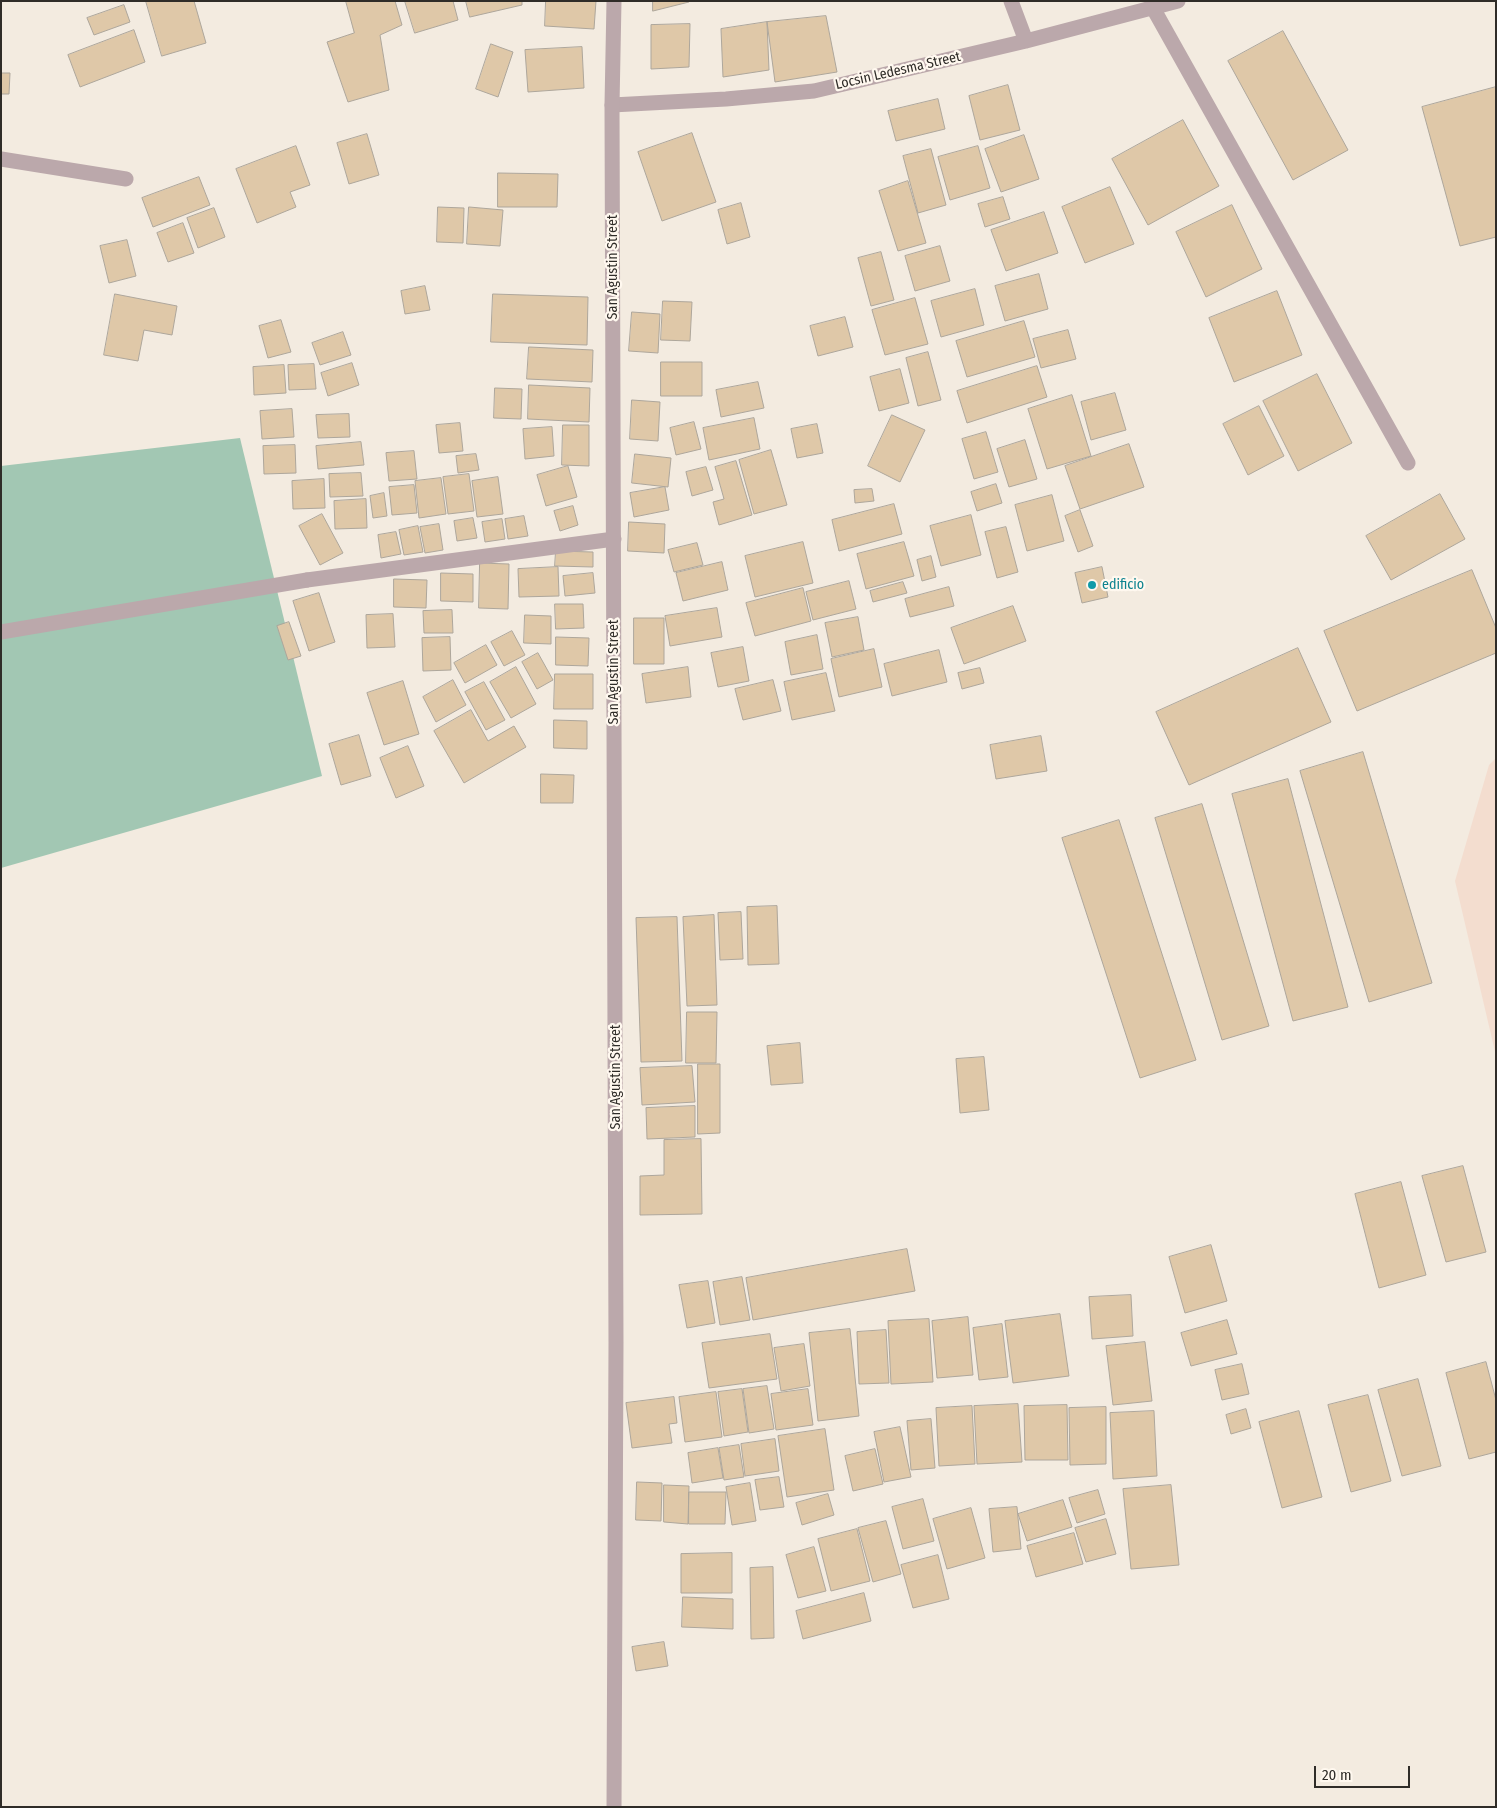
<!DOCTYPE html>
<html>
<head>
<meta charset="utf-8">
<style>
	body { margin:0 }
	#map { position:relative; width:1497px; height:1808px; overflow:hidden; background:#f3ebe0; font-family:"Fira Sans Condensed",sans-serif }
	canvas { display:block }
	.frame { position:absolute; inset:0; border:2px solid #2f2c28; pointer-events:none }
	.scale { position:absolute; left:1314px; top:1766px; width:96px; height:22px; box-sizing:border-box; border:2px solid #2f2c28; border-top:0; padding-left:6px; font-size:15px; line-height:18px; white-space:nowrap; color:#2f2c28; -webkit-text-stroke:4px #fff8ef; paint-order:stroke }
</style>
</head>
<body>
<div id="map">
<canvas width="1497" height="1808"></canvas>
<div class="frame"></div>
<div class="scale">20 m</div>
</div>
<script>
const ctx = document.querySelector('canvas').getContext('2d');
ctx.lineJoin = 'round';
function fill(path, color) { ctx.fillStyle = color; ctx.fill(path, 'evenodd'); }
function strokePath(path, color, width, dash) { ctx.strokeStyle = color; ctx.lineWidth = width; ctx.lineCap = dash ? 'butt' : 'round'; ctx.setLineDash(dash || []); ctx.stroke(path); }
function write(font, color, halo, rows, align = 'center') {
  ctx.font = font + ' "Fira Sans Condensed",sans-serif'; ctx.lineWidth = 4.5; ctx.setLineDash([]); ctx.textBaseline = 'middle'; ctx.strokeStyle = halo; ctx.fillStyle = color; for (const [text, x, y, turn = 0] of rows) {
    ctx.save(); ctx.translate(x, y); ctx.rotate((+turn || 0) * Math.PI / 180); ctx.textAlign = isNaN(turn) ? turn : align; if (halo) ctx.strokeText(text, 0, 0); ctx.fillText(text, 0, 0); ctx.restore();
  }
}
fill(new Path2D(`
	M 1496,758 L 1496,1056 L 1455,881 L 1489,765 Z`), '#f3ddcf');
fill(new Path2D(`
	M 240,438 L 322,776 L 1,868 L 1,466 Z`), '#a2c7b3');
const building = new Path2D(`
	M 146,1 L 194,1 L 206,43 L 162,56 Z
	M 346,1 L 395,1 L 402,25 L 380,35 L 389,90 L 348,102 L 327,42 L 354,33 Z
	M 405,1 L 453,1 L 458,20 L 415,33 Z
	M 466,1 L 522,1 L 522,5 L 470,17 Z
	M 546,1 L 596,1 L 594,29 L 545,26 Z
	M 653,1 L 689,1 L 689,2 L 653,11 Z
	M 124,5 L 130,22 L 94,35 L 87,18 Z
	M 826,16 L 837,72 L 775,82 L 767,22 Z
	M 767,22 L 769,70 L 723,77 L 721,29 Z
	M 690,24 L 689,67 L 651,69 L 651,25 Z
	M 134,30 L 145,62 L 80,87 L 68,55 Z
	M 1283,31 L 1348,150 L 1293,180 L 1228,61 Z
	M 491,44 L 513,52 L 498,97 L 476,89 Z
	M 582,47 L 584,88 L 528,92 L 525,50 Z
	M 1,73 L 10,73 L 9,94 L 1,94 Z
	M 1008,85 L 1020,130 L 980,140 L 969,96 Z
	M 1496,87 L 1496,237 L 1460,246 L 1422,107 Z
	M 938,99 L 945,129 L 896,141 L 888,111 Z
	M 1183,120 L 1219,186 L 1148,225 L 1112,159 Z
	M 692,133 L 716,202 L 662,221 L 638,152 Z
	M 367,134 L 379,175 L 349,184 L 337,143 Z
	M 1024,135 L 1039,179 L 1001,192 L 985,149 Z
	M 296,146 L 310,185 L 290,192 L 296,207 L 257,223 L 236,169 Z
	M 978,146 L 990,188 L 950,200 L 938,157 Z
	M 931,149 L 946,205 L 918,213 L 903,156 Z
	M 498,173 L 558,174 L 557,207 L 498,207 Z
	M 199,177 L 210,205 L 153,227 L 142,198 Z
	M 908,181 L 926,243 L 898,251 L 879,191 Z
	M 1110,187 L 1134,244 L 1085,263 L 1062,207 Z
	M 1003,197 L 1010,219 L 985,227 L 978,204 Z
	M 741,203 L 750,237 L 727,244 L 718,210 Z
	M 1232,205 L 1262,269 L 1206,297 L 1176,232 Z
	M 438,207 L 464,208 L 463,243 L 437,242 Z
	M 469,207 L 503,210 L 500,246 L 467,244 Z
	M 214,208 L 225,237 L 198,248 L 187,218 Z
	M 1044,212 L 1058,253 L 1006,271 L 991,230 Z
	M 183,223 L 194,253 L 168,262 L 157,233 Z
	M 127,240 L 136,276 L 109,283 L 100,246 Z
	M 940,246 L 950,281 L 915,291 L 905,256 Z
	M 881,252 L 894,300 L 871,306 L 858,258 Z
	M 1039,274 L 1048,309 L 1005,321 L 995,286 Z
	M 425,286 L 430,310 L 405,314 L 401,291 Z
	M 975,289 L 984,325 L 941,337 L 931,301 Z
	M 1277,291 L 1302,355 L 1234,382 L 1209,318 Z
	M 115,294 L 177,306 L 172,335 L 144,330 L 138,361 L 104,355 Z
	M 493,294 L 588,297 L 587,345 L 491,342 Z
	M 915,298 L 928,344 L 885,355 L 872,310 Z
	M 663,301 L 692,302 L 690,341 L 661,340 Z
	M 632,312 L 660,314 L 658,353 L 629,351 Z
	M 845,317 L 853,347 L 818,356 L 810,326 Z
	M 281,320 L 291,352 L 268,358 L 259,326 Z
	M 1024,321 L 1035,357 L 967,377 L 956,341 Z
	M 1068,330 L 1076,359 L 1041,368 L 1033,339 Z
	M 343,332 L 351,355 L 320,365 L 312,343 Z
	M 529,347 L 593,350 L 592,382 L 527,379 Z
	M 928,352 L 941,400 L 918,406 L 906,358 Z
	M 661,362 L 702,362 L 702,396 L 661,396 Z
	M 352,363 L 359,385 L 328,396 L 321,373 Z
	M 314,364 L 316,389 L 289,390 L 288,365 Z
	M 284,365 L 286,393 L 254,395 L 253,367 Z
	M 1037,366 L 1047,397 L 967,423 L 957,391 Z
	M 900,369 L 909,403 L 879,411 L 870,377 Z
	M 1317,374 L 1352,443 L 1298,471 L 1263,401 Z
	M 758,382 L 764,408 L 721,417 L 716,390 Z
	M 529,385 L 590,388 L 589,422 L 528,419 Z
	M 495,388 L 522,389 L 521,419 L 494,418 Z
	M 1115,393 L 1126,430 L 1091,440 L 1081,402 Z
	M 1072,395 L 1091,456 L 1047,469 L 1028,409 Z
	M 632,400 L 660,402 L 658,441 L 630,439 Z
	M 1259,406 L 1284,456 L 1248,475 L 1223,424 Z
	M 292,409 L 294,437 L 262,439 L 260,411 Z
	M 349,414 L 350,437 L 318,438 L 316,415 Z
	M 892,415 L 925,430 L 900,482 L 868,466 Z
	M 754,418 L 760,449 L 709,460 L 703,428 Z
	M 694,422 L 701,449 L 676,455 L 670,428 Z
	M 460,423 L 463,451 L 439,453 L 436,425 Z
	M 817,424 L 823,453 L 797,458 L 791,429 Z
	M 563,425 L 589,425 L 589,466 L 562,465 Z
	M 552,427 L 554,456 L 525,459 L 523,429 Z
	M 986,432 L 998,472 L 974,479 L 962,439 Z
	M 1025,440 L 1037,479 L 1009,487 L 997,449 Z
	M 361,442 L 364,465 L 318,469 L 316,446 Z
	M 1129,444 L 1144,487 L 1080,509 L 1065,466 Z
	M 295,445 L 296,473 L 264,474 L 263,446 Z
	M 771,450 L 787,505 L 754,514 L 739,460 Z
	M 414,451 L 417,479 L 389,481 L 386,453 Z
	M 476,454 L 479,470 L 458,473 L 456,456 Z
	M 635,454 L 671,458 L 668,487 L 632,483 Z
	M 736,461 L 752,515 L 719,525 L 713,502 L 724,499 L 715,467 Z
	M 568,466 L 577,497 L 546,506 L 537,475 Z
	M 706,467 L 713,490 L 692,496 L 686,472 Z
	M 361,473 L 363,496 L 330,497 L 329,474 Z
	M 469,474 L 474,511 L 448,514 L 443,477 Z
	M 498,477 L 503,514 L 477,517 L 472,481 Z
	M 441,478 L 446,514 L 419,518 L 415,481 Z
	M 324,479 L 325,508 L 293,509 L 292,481 Z
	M 996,484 L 1002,503 L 977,511 L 971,492 Z
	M 414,485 L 417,513 L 392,515 L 389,487 Z
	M 665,487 L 669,510 L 634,517 L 630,493 Z
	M 872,489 L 874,501 L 855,503 L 854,490 Z
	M 384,493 L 387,516 L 373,518 L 370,496 Z
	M 1440,494 L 1465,539 L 1391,580 L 1366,536 Z
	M 1052,495 L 1064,541 L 1027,551 L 1015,505 Z
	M 366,499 L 367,528 L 335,529 L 334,501 Z
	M 894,504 L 902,534 L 839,551 L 832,520 Z
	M 573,506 L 578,525 L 560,531 L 554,511 Z
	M 1080,510 L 1093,546 L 1078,552 L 1065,516 Z
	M 322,514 L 343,553 L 320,565 L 299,526 Z
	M 971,515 L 981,555 L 941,566 L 930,526 Z
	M 524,516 L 528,536 L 508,539 L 505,519 Z
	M 473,518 L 477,538 L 457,541 L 454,521 Z
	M 502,519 L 505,539 L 485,542 L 482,522 Z
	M 629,522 L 665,524 L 664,553 L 628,551 Z
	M 439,524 L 443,550 L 425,553 L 420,527 Z
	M 418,526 L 423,552 L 404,555 L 399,530 Z
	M 1006,527 L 1018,572 L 997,578 L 985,532 Z
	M 396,532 L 401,554 L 381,558 L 378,535 Z
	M 803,542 L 813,583 L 755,597 L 745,556 Z
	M 904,542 L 914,576 L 866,589 L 857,554 Z
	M 697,543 L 703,565 L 674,572 L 668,550 Z
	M 556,551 L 593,552 L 593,567 L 555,566 Z
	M 931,556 L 936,577 L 922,581 L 917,560 Z
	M 722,562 L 728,590 L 683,601 L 676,573 Z
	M 480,563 L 509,564 L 508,609 L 479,608 Z
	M 558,567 L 559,596 L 519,597 L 518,569 Z
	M 1102,567 L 1108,597 L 1082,603 L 1075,573 Z
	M 1472,570 L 1496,628 L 1496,653 L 1357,711 L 1324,631 Z
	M 441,573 L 473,574 L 473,602 L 441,601 Z
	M 593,573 L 595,593 L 565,596 L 563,576 Z
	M 394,579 L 427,580 L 426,608 L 394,607 Z
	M 849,581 L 856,609 L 813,620 L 806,592 Z
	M 903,582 L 907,593 L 873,602 L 870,591 Z
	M 949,587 L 954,606 L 910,617 L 905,599 Z
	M 803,588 L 811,621 L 755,636 L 746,603 Z
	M 319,593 L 335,642 L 309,651 L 293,601 Z
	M 555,604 L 583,604 L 584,628 L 556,629 Z
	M 1013,606 L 1026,641 L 964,664 L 951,628 Z
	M 717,608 L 722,637 L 670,646 L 665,616 Z
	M 452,610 L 453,633 L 424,633 L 423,611 Z
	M 393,614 L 395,647 L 367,648 L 366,615 Z
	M 525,615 L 551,616 L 551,644 L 524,643 Z
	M 858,617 L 864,650 L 832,657 L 825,623 Z
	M 634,618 L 664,618 L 664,664 L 634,664 Z
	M 289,622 L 301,656 L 288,660 L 277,626 Z
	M 512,631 L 525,655 L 504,666 L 491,642 Z
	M 817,635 L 823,669 L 791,675 L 785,642 Z
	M 450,637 L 451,670 L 423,671 L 422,638 Z
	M 556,637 L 589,638 L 588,666 L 556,665 Z
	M 486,645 L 497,665 L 465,683 L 454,663 Z
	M 743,647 L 749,681 L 718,687 L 711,653 Z
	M 1298,648 L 1331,722 L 1189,785 L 1156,712 Z
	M 874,649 L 882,687 L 839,697 L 831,659 Z
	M 939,650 L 947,682 L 892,696 L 884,664 Z
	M 538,653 L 553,680 L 537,689 L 522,662 Z
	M 516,667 L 536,704 L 511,718 L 490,682 Z
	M 688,667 L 691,697 L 646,703 L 642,674 Z
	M 980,668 L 984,683 L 962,689 L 958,673 Z
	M 826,673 L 835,711 L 792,720 L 784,682 Z
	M 555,674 L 593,674 L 593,709 L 554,709 Z
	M 453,680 L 466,705 L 436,722 L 423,697 Z
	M 773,680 L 781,711 L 743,720 L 735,689 Z
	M 403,681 L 419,734 L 384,745 L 367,693 Z
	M 484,682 L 505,720 L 486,730 L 465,692 Z
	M 471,710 L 488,741 L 514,726 L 526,747 L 464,783 L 434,731 Z
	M 554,720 L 587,721 L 587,749 L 554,748 Z
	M 359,735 L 371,776 L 341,785 L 329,744 Z
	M 1041,736 L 1047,771 L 996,779 L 990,745 Z
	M 408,746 L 424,786 L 396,798 L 380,758 Z
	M 1363,752 L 1432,983 L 1369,1002 L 1300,771 Z
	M 541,774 L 574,775 L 573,803 L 541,803 Z
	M 1288,779 L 1348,1007 L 1293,1021 L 1232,794 Z
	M 1202,804 L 1269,1026 L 1222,1040 L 1155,818 Z
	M 1119,820 L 1196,1060 L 1140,1078 L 1062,838 Z
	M 777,906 L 779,964 L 748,965 L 747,907 Z
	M 741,912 L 743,959 L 720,960 L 718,913 Z
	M 714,915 L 717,1005 L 687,1006 L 683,917 Z
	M 677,917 L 682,1061 L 641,1062 L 636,918 Z
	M 687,1012 L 717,1012 L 716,1063 L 686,1063 Z
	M 800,1043 L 803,1083 L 771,1085 L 767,1046 Z
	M 984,1057 L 989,1110 L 960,1113 L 956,1059 Z
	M 698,1064 L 720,1064 L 720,1133 L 698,1134 Z
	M 692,1066 L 695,1102 L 642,1105 L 640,1068 Z
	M 695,1106 L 695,1137 L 647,1139 L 646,1108 Z
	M 701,1139 L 702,1214 L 640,1215 L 640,1176 L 664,1175 L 664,1140 Z
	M 1463,1166 L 1486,1252 L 1446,1262 L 1422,1176 Z
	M 1401,1182 L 1426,1275 L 1379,1288 L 1355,1194 Z
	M 1211,1245 L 1227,1301 L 1185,1313 L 1169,1257 Z
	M 907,1249 L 915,1291 L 753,1320 L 746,1278 Z
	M 742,1277 L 750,1320 L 720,1325 L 713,1282 Z
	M 708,1281 L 715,1323 L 687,1328 L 679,1285 Z
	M 1131,1295 L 1133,1336 L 1092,1339 L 1089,1297 Z
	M 1060,1314 L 1069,1376 L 1013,1383 L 1005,1321 Z
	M 968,1317 L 973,1375 L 937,1378 L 932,1321 Z
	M 929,1319 L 933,1382 L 891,1384 L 888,1321 Z
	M 1227,1320 L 1237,1354 L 1191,1366 L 1181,1333 Z
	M 1002,1324 L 1008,1377 L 979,1380 L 973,1328 Z
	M 850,1329 L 859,1416 L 818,1421 L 809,1333 Z
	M 886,1330 L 889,1383 L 859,1384 L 857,1332 Z
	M 770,1334 L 777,1379 L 709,1388 L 702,1343 Z
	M 1145,1342 L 1152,1401 L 1113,1405 L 1106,1346 Z
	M 804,1344 L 810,1386 L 781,1391 L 774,1348 Z
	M 1486,1362 L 1496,1400 L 1496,1452 L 1469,1459 L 1446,1373 Z
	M 1242,1364 L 1249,1394 L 1222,1400 L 1215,1370 Z
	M 1418,1379 L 1441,1466 L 1402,1476 L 1378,1390 Z
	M 767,1386 L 774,1429 L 749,1433 L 743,1389 Z
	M 742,1389 L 748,1432 L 724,1436 L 718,1392 Z
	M 808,1389 L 813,1425 L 776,1430 L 771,1394 Z
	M 716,1392 L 722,1437 L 685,1442 L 679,1397 Z
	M 1368,1395 L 1391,1481 L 1351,1492 L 1328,1405 Z
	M 674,1397 L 677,1423 L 669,1424 L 672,1443 L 632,1448 L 626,1403 Z
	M 1018,1404 L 1022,1462 L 977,1464 L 974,1406 Z
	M 1067,1405 L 1068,1460 L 1025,1460 L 1024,1406 Z
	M 972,1406 L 975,1464 L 939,1466 L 936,1408 Z
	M 1106,1407 L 1106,1464 L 1070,1465 L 1069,1408 Z
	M 1246,1409 L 1251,1428 L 1231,1434 L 1226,1415 Z
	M 1154,1411 L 1157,1476 L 1113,1479 L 1110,1413 Z
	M 1299,1411 L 1322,1497 L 1282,1508 L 1259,1422 Z
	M 931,1419 L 935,1468 L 911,1470 L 907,1421 Z
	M 900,1427 L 911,1477 L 884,1482 L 874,1432 Z
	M 825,1429 L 834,1490 L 787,1497 L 778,1436 Z
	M 775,1439 L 779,1471 L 745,1476 L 741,1444 Z
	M 739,1445 L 744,1477 L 724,1480 L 719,1448 Z
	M 718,1448 L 723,1478 L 692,1483 L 688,1453 Z
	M 875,1449 L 883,1484 L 853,1491 L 845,1456 Z
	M 779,1477 L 784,1507 L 760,1510 L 755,1480 Z
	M 637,1482 L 662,1483 L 661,1521 L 636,1520 Z
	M 750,1483 L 756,1521 L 732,1525 L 726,1487 Z
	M 664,1485 L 689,1486 L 688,1524 L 664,1522 Z
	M 1171,1485 L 1179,1565 L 1131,1569 L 1123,1489 Z
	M 1098,1490 L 1105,1514 L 1077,1523 L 1069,1498 Z
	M 689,1492 L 726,1492 L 725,1524 L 689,1524 Z
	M 828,1494 L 834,1515 L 802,1525 L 796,1503 Z
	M 923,1499 L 934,1541 L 903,1549 L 892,1507 Z
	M 1063,1500 L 1072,1527 L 1027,1541 L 1018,1514 Z
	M 1017,1507 L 1021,1549 L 993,1552 L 989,1509 Z
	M 971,1508 L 985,1558 L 947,1569 L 933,1519 Z
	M 1106,1519 L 1116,1554 L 1086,1562 L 1075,1528 Z
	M 886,1521 L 901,1574 L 873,1582 L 858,1528 Z
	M 857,1529 L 870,1581 L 831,1591 L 818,1539 Z
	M 1074,1533 L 1083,1564 L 1036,1577 L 1027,1546 Z
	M 814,1547 L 826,1591 L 798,1598 L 786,1555 Z
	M 732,1553 L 732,1593 L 681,1593 L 681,1554 Z
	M 938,1555 L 949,1599 L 913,1608 L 901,1565 Z
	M 773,1567 L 774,1638 L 751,1639 L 750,1568 Z
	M 864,1593 L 871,1621 L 803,1639 L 796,1611 Z
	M 683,1597 L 733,1599 L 733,1629 L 682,1627 Z
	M 664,1642 L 668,1666 L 636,1671 L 632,1647 Z`);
fill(building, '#dfc8a8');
strokePath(building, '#ada69b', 1);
strokePath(new Path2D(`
	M 1,632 L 307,580`), '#bba8ab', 15);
strokePath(new Path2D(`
	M 1011,1 L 1026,41
	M 1153,8 L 1408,463
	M 612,105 L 726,99 L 814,91 L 1026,41 L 1178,1
	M 1,159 L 126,179
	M 307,580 L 614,539`), '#bba8ab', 15);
strokePath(new Path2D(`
	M 614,1807 L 616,1342 L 612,105 L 614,1`), '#bba8ab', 15);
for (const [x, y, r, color] of [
	[1092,585,5,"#0f9aa8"]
]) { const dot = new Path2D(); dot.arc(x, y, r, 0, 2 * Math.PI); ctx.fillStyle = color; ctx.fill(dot); strokePath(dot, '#fff8ef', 2); }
write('14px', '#2f2c28', '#fff8ef', [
	["Locsin Ledesma Street",898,71,-13],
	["San Agustin Street",613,267,-90],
	["San Agustin Street",614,672,-90],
	["San Agustin Street",616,1077,-90]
]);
write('14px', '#0d838f', '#fff8ef', [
	["edificio",1102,585]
], 'left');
</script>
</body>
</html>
